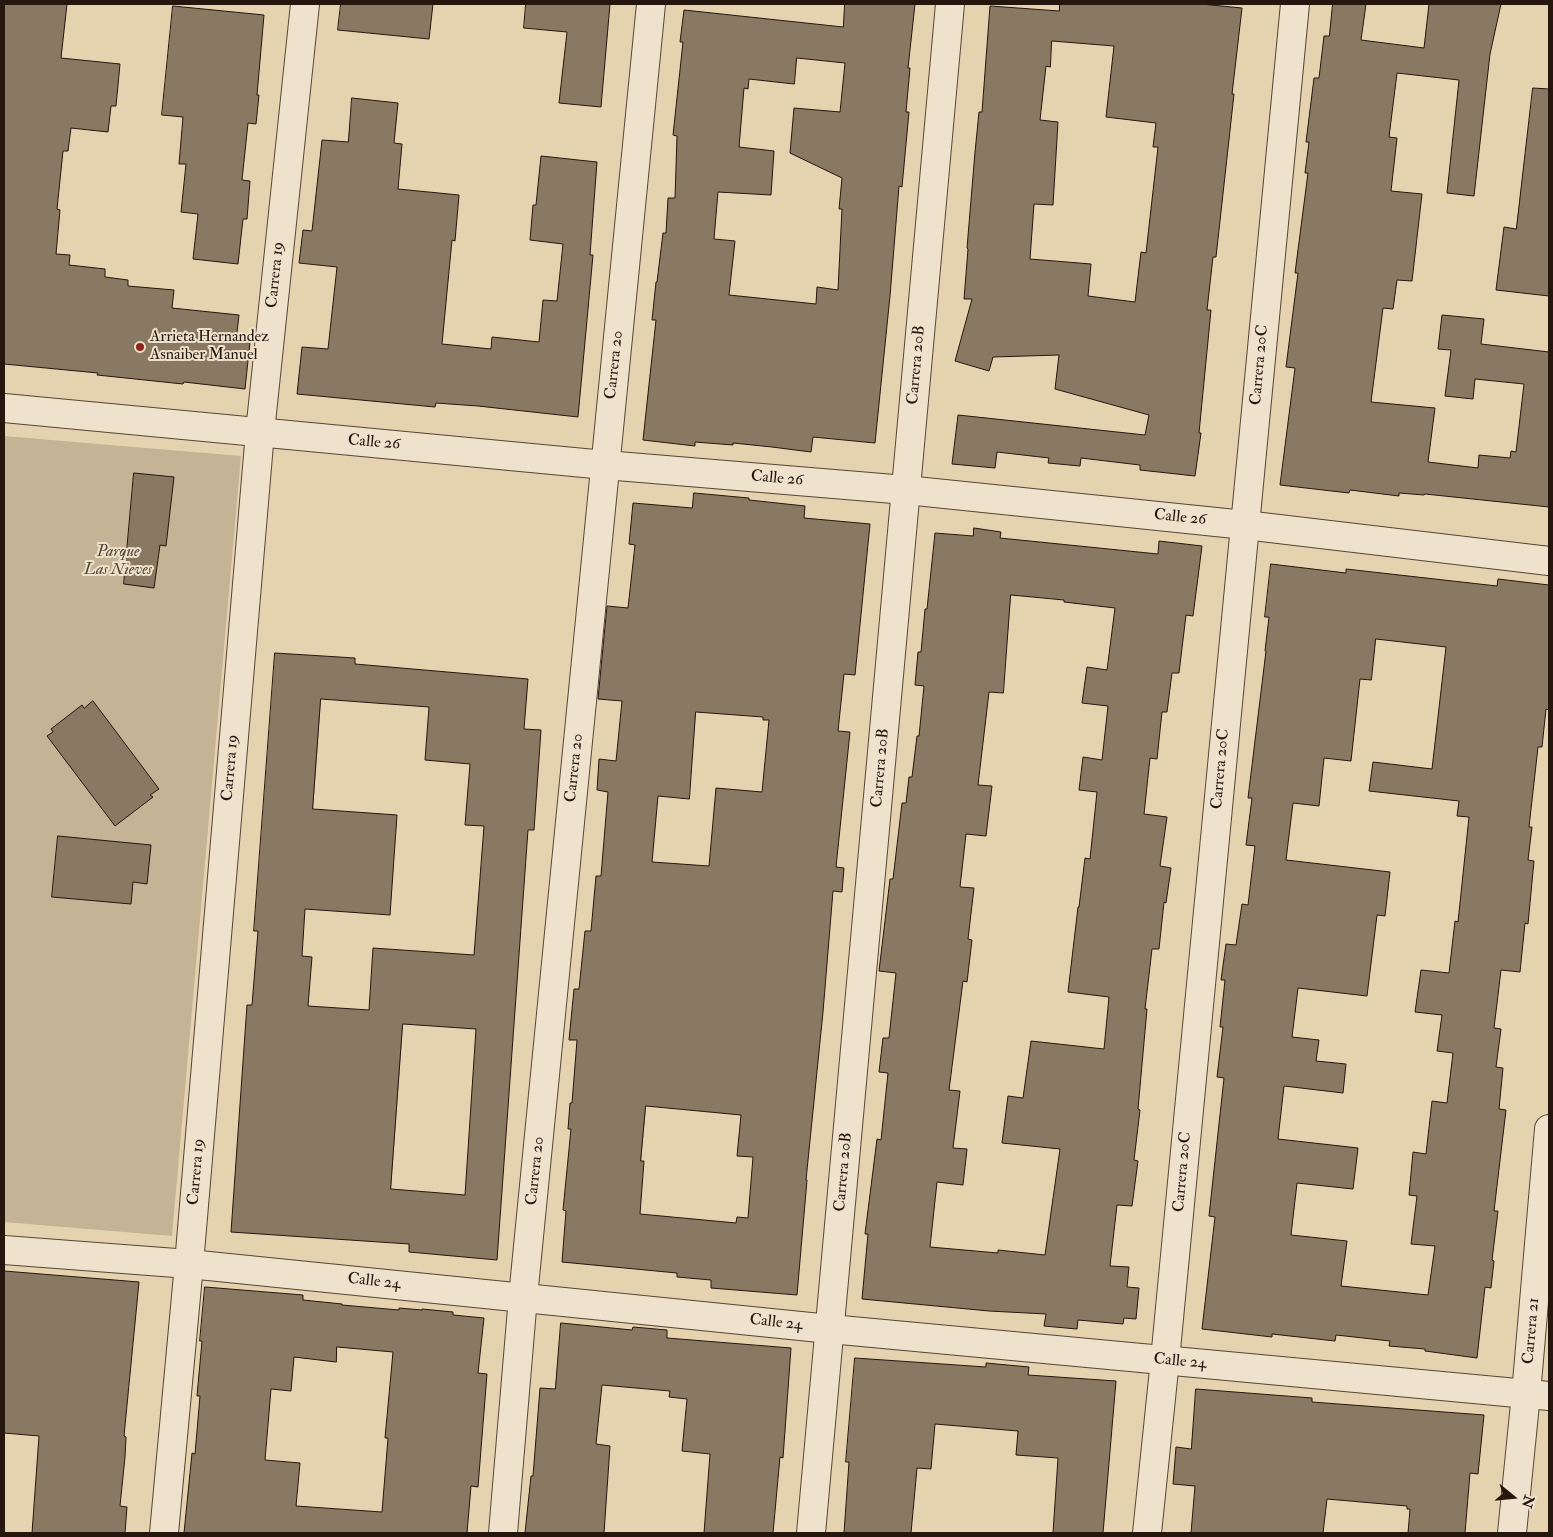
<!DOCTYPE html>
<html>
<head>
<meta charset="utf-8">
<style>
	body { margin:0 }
	#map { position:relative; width:1553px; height:1537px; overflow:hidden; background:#e5d3b0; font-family:"IM FELL Double Pica",serif }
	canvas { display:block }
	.frame { position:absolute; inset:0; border:5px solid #25160e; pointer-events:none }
	.north { position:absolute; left:1488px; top:1472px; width:50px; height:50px; -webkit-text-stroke:4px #eee2cc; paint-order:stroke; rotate:107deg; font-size:14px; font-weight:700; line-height:20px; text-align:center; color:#25160e }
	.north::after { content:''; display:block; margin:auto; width:18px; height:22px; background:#25160e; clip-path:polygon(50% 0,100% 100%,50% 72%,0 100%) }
</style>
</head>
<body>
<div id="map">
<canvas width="1553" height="1537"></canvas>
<div class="frame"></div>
<div class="north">N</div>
</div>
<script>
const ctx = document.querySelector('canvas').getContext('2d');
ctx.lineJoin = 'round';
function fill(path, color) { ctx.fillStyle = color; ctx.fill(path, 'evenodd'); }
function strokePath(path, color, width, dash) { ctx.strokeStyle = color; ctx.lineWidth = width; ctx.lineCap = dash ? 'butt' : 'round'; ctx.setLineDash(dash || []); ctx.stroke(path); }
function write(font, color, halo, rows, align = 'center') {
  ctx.font = font + ' "IM FELL Double Pica",serif'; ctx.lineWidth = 4; ctx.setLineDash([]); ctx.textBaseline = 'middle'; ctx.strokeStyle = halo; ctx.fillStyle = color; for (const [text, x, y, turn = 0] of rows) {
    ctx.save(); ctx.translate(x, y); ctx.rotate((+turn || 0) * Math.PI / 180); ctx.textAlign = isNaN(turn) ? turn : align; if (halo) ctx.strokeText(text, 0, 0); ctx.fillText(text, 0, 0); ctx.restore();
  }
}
fill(new Path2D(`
	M 4,436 L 241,456 L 172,1236 L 4,1222 Z`), '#c4b394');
const building = new Path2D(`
	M 4,4 L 67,4 L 61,58 L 120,64 L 116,106 L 111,106 L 108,132 L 71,128 L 68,151 L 63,151 L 57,209 L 60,210 L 56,254 L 70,255 L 69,265 L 105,269 L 105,277 L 128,280 L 128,286 L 174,290 L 172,308 L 239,315 L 236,341 L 250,342 L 245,389 L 184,382 L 183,384 L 97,375 L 98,373 L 4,364 Z
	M 341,4 L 433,4 L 429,39 L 338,30 Z
	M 526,4 L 610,4 L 601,107 L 559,103 L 567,32 L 524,28 Z
	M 845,4 L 915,4 L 908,68 L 910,68 L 906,112 L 909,112 L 902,187 L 899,186 L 890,296 L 875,443 L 813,437 L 811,452 L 772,447 L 733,443 L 733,445 L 695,442 L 695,446 L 643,440 L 656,320 L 652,320 L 656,282 L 657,282 L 663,233 L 666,233 L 668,198 L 675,198 L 677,136 L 673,135 L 683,42 L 680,42 L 684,10 L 843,27 ZM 797,58 L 845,63 L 840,112 L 794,108 L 790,153 L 842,178 L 839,209 L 842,209 L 838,290 L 817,287 L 816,304 L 729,295 L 735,241 L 714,239 L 718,192 L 771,195 L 774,151 L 739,147 L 744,88 L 748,89 L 749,79 L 794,84 Z
	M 1060,4 L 1201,4 L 1242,8 L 1232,94 L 1234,94 L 1216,257 L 1213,257 L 1207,310 L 1211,310 L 1199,433 L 1201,433 L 1195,476 L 1140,470 L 1140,465 L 1081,458 L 1080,466 L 1048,463 L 1049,458 L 997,452 L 995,468 L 952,464 L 958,415 L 1145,435 L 1149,415 L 1055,389 L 1059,355 L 993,357 L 989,371 L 955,361 L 972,299 L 964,299 L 968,249 L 967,248 L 975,152 L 979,112 L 982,112 L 990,6 L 1059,11 ZM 1052,41 L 1114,46 L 1106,117 L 1156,123 L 1153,147 L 1158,147 L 1146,253 L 1141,252 L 1135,302 L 1088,296 L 1091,264 L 1030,259 L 1034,204 L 1053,205 L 1058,122 L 1040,120 L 1046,66 L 1050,67 Z
	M 1333,4 L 1366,4 L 1361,40 L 1424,48 L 1429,4 L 1501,4 L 1490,54 L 1474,196 L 1447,193 L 1459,80 L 1397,73 L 1389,137 L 1397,138 L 1391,191 L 1422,194 L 1412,281 L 1397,280 L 1393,309 L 1383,308 L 1371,402 L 1435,408 L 1428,462 L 1478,468 L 1479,455 L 1510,458 L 1511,451 L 1516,452 L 1524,384 L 1475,379 L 1473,399 L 1445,396 L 1451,350 L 1438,349 L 1442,315 L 1484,319 L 1481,344 L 1549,352 L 1549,507 L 1425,494 L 1424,495 L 1399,493 L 1399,496 L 1350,490 L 1349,493 L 1280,485 L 1295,368 L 1286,367 L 1298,273 L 1295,273 L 1308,173 L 1305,173 L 1309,142 L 1306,142 L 1314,78 L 1319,78 L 1324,36 L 1329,36 Z
	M 173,6 L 264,15 L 257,95 L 259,95 L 256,124 L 248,123 L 242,180 L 250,181 L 247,219 L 243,219 L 238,264 L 193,259 L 198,214 L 181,212 L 186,164 L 179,164 L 183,117 L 162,115 Z
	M 1533,88 L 1549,89 L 1549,296 L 1496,290 L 1504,227 L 1516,229 Z
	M 352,98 L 398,103 L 394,143 L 402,144 L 398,189 L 459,195 L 455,241 L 452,240 L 442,344 L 491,349 L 492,337 L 539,342 L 543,300 L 557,301 L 563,244 L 530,240 L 533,205 L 536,205 L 541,156 L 597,162 L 590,255 L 593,255 L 578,417 L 478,406 L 436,403 L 435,407 L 297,394 L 302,347 L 328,349 L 337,267 L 299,263 L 303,230 L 312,231 L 322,140 L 348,142 Z
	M 134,473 L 174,477 L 166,546 L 160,545 L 154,588 L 124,584 Z
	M 694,493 L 749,498 L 749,500 L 805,506 L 804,518 L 870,524 L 855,675 L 844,674 L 838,731 L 850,732 L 836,867 L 844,868 L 842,892 L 833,891 L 823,1012 L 806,1180 L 807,1180 L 797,1295 L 711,1288 L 711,1280 L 677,1277 L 677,1273 L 562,1262 L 566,1211 L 563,1210 L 571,1129 L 568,1129 L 570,1103 L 572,1103 L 577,1040 L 569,1040 L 574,989 L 579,989 L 585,931 L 591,931 L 596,876 L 601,876 L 608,792 L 597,790 L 599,759 L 616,761 L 622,701 L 598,699 L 607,606 L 628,608 L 635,545 L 629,544 L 633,503 L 692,508 ZM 696,712 L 763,717 L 763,720 L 769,720 L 762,792 L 716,788 L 709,866 L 652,862 L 658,796 L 689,799 ZM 646,1106 L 741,1115 L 737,1156 L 753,1157 L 748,1218 L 737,1217 L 736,1223 L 640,1214 L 644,1161 L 641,1161 Z
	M 974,528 L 1001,532 L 1000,538 L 1158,554 L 1159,541 L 1202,546 L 1193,616 L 1186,615 L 1179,673 L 1172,673 L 1167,712 L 1162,712 L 1157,759 L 1150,758 L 1144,814 L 1167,817 L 1160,866 L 1171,868 L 1166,903 L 1164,902 L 1159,949 L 1152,949 L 1145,1009 L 1147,1009 L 1138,1109 L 1140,1110 L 1134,1160 L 1138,1161 L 1132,1206 L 1117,1205 L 1110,1266 L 1129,1267 L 1127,1287 L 1139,1288 L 1136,1319 L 1124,1318 L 1123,1324 L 1078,1320 L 1077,1329 L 1044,1326 L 1046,1314 L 989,1311 L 862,1299 L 868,1234 L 865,1234 L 877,1139 L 881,1140 L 888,1073 L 879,1072 L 883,1038 L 889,1038 L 896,973 L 879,971 L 890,879 L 893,879 L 902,803 L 906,803 L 909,777 L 912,777 L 917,736 L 919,736 L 924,686 L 915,685 L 918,652 L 921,652 L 925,609 L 927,609 L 935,533 L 973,536 ZM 1011,595 L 1064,600 L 1064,602 L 1115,608 L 1107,670 L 1087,667 L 1082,703 L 1108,706 L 1102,760 L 1083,757 L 1079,790 L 1097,792 L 1090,859 L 1085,858 L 1079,907 L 1078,907 L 1068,992 L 1109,997 L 1104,1049 L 1031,1041 L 1023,1098 L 1008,1096 L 1002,1143 L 1060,1149 L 1045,1255 L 998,1250 L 998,1253 L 930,1247 L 937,1182 L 963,1185 L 967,1149 L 953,1148 L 960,1091 L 949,1090 L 963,981 L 967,982 L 972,940 L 968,939 L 974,888 L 960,887 L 966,834 L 986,836 L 992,786 L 978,785 L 989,692 L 1003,693 Z
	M 1271,564 L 1346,573 L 1346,569 L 1497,586 L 1498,579 L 1549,585 L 1549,710 L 1546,709 L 1542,747 L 1538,747 L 1529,827 L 1532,827 L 1528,860 L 1534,861 L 1528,924 L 1525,923 L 1520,972 L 1501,970 L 1494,1028 L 1501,1029 L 1496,1067 L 1503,1068 L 1499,1109 L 1506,1110 L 1494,1211 L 1498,1211 L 1492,1260 L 1494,1261 L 1491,1288 L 1485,1287 L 1477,1358 L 1425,1351 L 1425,1349 L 1389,1346 L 1390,1341 L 1336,1335 L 1335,1341 L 1272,1334 L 1272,1337 L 1202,1329 L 1215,1217 L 1209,1216 L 1224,1078 L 1217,1077 L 1223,1027 L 1220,1027 L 1225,980 L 1221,980 L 1226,944 L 1236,945 L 1242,904 L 1248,905 L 1255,846 L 1246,845 L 1252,798 L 1248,798 L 1266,651 L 1265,651 L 1269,617 L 1265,617 ZM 1376,639 L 1446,647 L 1432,769 L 1373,762 L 1369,791 L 1459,801 L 1457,816 L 1469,817 L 1458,922 L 1455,921 L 1449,973 L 1421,970 L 1415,1012 L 1442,1015 L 1437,1051 L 1453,1053 L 1447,1103 L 1432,1101 L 1426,1154 L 1413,1152 L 1409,1195 L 1417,1196 L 1411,1244 L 1435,1246 L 1428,1295 L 1341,1286 L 1347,1241 L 1291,1235 L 1297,1183 L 1353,1189 L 1358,1148 L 1278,1139 L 1284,1086 L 1343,1093 L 1346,1064 L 1316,1061 L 1319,1040 L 1292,1037 L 1298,988 L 1367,996 L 1377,915 L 1385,916 L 1390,872 L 1286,860 L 1293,803 L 1319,806 L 1324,758 L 1351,761 L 1360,679 L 1371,680 Z
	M 275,653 L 355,658 L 355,664 L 528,679 L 524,729 L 541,730 L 534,830 L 528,830 L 497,1260 L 409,1252 L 409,1244 L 231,1232 L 247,1005 L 252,1005 L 258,931 L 254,931 ZM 321,699 L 429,707 L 425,760 L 470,764 L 465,825 L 484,826 L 474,955 L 373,948 L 369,1010 L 308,1006 L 312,957 L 302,956 L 305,909 L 390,915 L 397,815 L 313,809 ZM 403,1024 L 476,1029 L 465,1195 L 391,1189 Z
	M 93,701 L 159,789 L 150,795 L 153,797 L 115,826 L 47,736 L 53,732 L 51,729 L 82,705 L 84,708 Z
	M 58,836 L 151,845 L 147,884 L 133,882 L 131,904 L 52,897 Z
	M 4,1271 L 139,1282 L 124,1436 L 126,1437 L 125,1457 L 120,1506 L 127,1507 L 125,1533 L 32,1533 L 39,1436 L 4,1433 Z
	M 205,1287 L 303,1295 L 303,1300 L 342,1304 L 342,1305 L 399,1310 L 399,1308 L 422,1310 L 422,1309 L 453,1312 L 453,1315 L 484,1318 L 478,1373 L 487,1374 L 478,1487 L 471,1486 L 467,1533 L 184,1533 L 192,1453 L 195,1454 L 200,1396 L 197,1396 L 202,1341 L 200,1341 ZM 337,1347 L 393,1352 L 385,1438 L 388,1438 L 382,1512 L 296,1506 L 300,1463 L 265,1460 L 271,1389 L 291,1391 L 294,1357 L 336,1362 Z
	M 561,1323 L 632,1330 L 633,1327 L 667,1330 L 667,1338 L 791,1348 L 783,1458 L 780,1457 L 773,1533 L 704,1533 L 710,1454 L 682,1451 L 687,1399 L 669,1397 L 670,1391 L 602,1385 L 596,1444 L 610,1446 L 604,1533 L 525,1533 L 531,1476 L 533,1476 L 540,1388 L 555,1389 Z
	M 855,1358 L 986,1367 L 986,1363 L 1029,1367 L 1028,1375 L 1116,1381 L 1103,1533 L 1053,1533 L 1058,1458 L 1016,1455 L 1018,1431 L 935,1424 L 931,1469 L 917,1468 L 911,1533 L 844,1533 L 849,1462 L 846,1462 Z
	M 1196,1389 L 1312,1398 L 1312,1402 L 1484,1415 L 1478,1474 L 1470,1473 L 1465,1533 L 1408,1533 L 1410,1509 L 1407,1509 L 1407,1506 L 1327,1499 L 1323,1533 L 1191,1533 L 1195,1486 L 1173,1484 L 1176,1447 L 1191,1449 Z`);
fill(building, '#897862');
strokePath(building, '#25160e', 1);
const minor = new Path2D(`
	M 164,1533 L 189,1264 L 260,432 L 305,4
	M 503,1533 L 523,1297 L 651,4
	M 811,1533 L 950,4
	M 1147,1533 L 1165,1360 L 1295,4
	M 1512,1533 L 1526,1394 L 1549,1129`);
const tertiary = new Path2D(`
	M 4,408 L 605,465 L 906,490 L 1245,525 L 1549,561
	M 4,1250 L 189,1264 L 830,1329 L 1549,1396`);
strokePath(minor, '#554536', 30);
strokePath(tertiary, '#554536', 30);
strokePath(minor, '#eee2cc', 28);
strokePath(tertiary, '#eee2cc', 28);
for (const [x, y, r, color] of [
	[140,347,5,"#8f2418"]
]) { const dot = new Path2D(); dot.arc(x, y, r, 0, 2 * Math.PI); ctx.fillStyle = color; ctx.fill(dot); strokePath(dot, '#eee2cc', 2); }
write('16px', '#25160e', '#eee2cc', [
	["Carrera 19",276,275,-84],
	["Carrera 20",615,365,-84],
	["Carrera 20B",917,365,-85],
	["Carrera 20C",1260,365,-85],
	["Calle 26",374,443,5],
	["Calle 26",777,479,5],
	["Calle 26",1180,518,6],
	["Carrera 19",231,768,-85],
	["Carrera 20",575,768,-84],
	["Carrera 20B",881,768,-85],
	["Carrera 20C",1221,769,-85],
	["Carrera 20",536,1171,-84],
	["Carrera 19",197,1172,-85],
	["Carrera 20B",844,1172,-85],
	["Carrera 20C",1183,1172,-85],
	["Calle 24",374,1282,6],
	["Calle 24",776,1323,6],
	["Carrera 21",1532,1331,-85],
	["Calle 24",1180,1362,5]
]);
write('16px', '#25160e', '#eee2cc', [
	["Arrieta Hernandez",150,338],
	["Asnaiber Manuel",150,356]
], 'left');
write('italic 16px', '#554536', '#eee2cc', [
	["Parque",118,553],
	["Las Nieves",118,571]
]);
</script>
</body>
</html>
